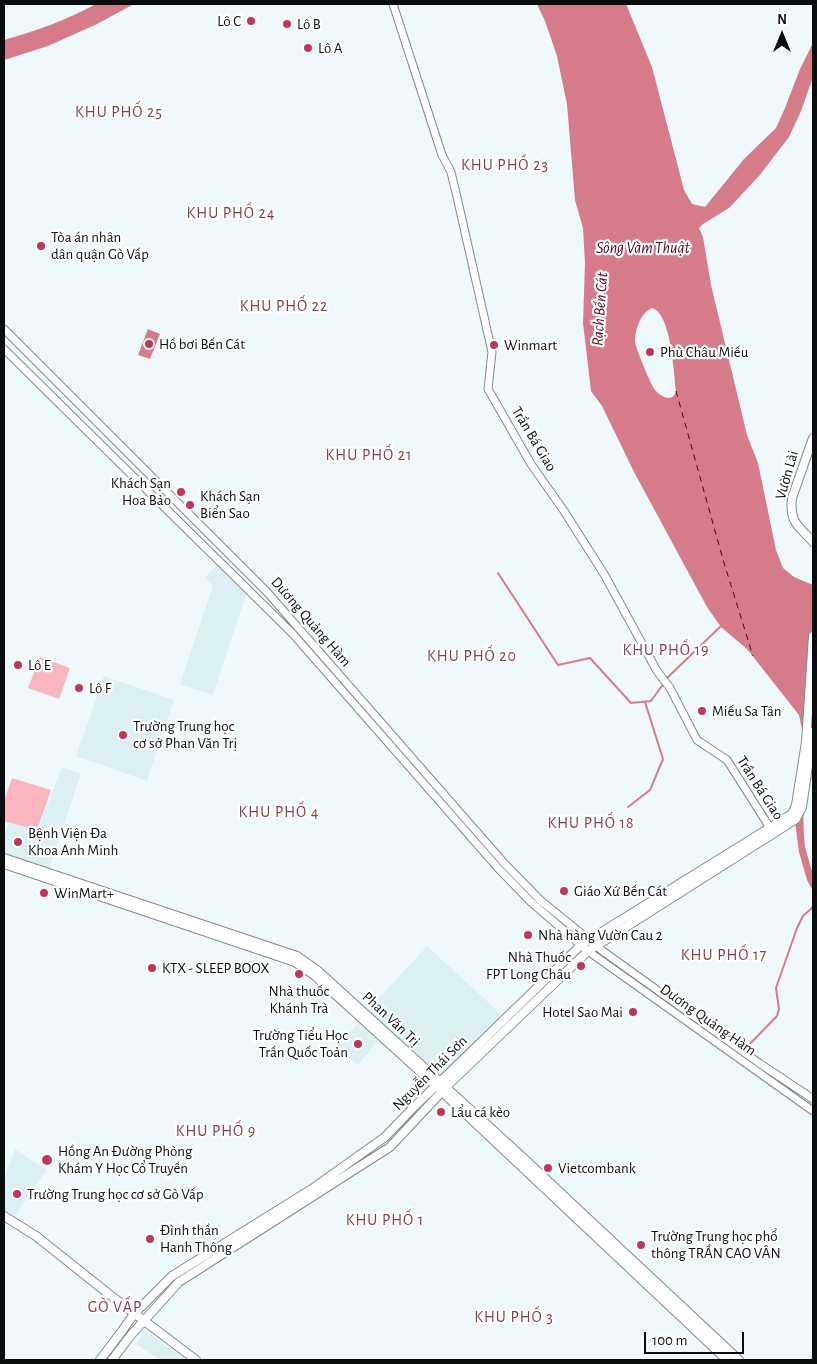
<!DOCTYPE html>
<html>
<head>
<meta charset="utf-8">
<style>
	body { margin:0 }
	#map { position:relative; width:817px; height:1364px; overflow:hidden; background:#eff9fb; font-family:"Alegreya Sans",sans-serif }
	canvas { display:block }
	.frame { position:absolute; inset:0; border:5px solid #0a0d0e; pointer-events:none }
	.north { position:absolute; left:757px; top:10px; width:50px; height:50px; -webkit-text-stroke:4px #fff; paint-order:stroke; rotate:0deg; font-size:14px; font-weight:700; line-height:20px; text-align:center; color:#0a0d0e }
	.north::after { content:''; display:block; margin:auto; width:18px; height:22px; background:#0a0d0e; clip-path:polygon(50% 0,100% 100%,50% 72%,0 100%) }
	.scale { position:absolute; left:644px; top:1332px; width:100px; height:22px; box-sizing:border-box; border:2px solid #0a0d0e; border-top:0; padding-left:6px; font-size:15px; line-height:18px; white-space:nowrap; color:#0a0d0e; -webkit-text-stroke:4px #fff; paint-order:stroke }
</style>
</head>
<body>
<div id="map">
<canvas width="817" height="1364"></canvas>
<div class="frame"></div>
<div class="north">N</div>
<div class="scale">100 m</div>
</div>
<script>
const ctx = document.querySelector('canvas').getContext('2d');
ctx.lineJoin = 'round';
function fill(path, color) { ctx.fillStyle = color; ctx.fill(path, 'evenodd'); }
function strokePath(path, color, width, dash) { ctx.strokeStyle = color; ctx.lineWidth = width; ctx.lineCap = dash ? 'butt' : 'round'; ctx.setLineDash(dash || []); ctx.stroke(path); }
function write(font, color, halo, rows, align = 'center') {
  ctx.font = font + ' "Alegreya Sans",sans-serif'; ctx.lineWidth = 4.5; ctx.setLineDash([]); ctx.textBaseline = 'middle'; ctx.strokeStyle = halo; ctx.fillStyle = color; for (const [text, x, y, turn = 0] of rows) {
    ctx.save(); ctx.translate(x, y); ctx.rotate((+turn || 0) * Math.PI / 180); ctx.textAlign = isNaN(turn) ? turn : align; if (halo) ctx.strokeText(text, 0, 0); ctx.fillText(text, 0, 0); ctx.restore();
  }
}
fill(new Path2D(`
	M 220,561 L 247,592 L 213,695 L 180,684 L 213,586 L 205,578 Z
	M 104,676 L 174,700 L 147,781 L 76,756 Z
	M 62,767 L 81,774 L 48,872 L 4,856 L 4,838 L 9,822 L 36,831 L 27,859 Z
	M 427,946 L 501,1014 L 441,1078 L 367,1011 Z
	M 359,1022 L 379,1039 L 358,1065 L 337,1049 Z
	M 15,1149 L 47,1170 L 14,1216 L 4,1209 L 4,1179 Z
	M 145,1331 L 187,1360 L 160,1360 L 136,1344 Z`), '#dcf0f4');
fill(new Path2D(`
	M 40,657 L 70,668 L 59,699 L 28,688 Z
	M 12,778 L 51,790 L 37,830 L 4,821 L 4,801 Z`), '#f9b6bf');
fill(new Path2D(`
	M 96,4 L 134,4 L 97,24 L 48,46 L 4,60 L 4,40 C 36,31 67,20 96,4 Z
	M 537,4 L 626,4 L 652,67 L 684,190 L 692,204 L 705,207 L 744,159 L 776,128 L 785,108 L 800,69 L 813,43 L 813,77 L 801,111 L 789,137 L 759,176 L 729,208 L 703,224 L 699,228 L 703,237 L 711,285 L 747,435 L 758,463 L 776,550 L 783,568 L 794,577 L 813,585 L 813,762 C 801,776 803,827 805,846 C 807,856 811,866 813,876 C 814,880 813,886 813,891 L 807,880 L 799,852 L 793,807 L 804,739 L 799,715 L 747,649 L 721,627 L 707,607 L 634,472 L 602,406 L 591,391 L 583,323 L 585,263 L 583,228 L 575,200 L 567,104 L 557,56 L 545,21 ZM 652,308 C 671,313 674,373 676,391 C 673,403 661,397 655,390 C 651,385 636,349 635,342 C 635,330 640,313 652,308 Z
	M 148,329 L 160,334 L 150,359 L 138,355 Z`), '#d67b89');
strokePath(new Path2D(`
	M 498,573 L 558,665 L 590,658 L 631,703 L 651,701 L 664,683
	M 666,679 L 722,625
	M 628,807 L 650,790 L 663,759 L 645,702
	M 746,1048 L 777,1016 L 779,1009 L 776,988 L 797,928 L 803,916 L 813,907`), '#d67b89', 2);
strokePath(new Path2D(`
	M 676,391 L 724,563 L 753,656`), '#54001b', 1, [6, 5]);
const tertiary = new Path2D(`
	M 393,4 L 442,155 L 451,172 L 457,197 L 492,352 L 488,389 L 531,464 L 564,511 L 604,574 L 657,671 L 670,688 L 697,740 L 727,760 L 772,831
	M 4,329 L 267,592 L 504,863 L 540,900 L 604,952 L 759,1063 L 813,1099
	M 4,349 L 292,633 L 498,868 L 531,902 L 588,951 L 813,1111`);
const secondary = new Path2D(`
	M 813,438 L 792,498 C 789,523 799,526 813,542
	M 4,858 L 297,956 L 317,970 L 518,1153 L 739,1360
	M 4,864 L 295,962 L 314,975 L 436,1086 L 727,1360
	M 4,1216 L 36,1236 L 110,1295 L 196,1360
	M 100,1360 L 122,1331 L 134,1314 L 172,1276 L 312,1189 L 385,1137 L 412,1109 L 581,945 L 792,814 L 796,805 L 806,742 L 813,636
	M 112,1360 L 131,1335 L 179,1282 L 390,1147 L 449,1084 L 588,951 L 796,819 L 802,807 L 813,732`);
strokePath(tertiary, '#818a8c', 9);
strokePath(secondary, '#818a8c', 10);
strokePath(tertiary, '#fff', 7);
strokePath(secondary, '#fff', 8);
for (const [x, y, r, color] of [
	[251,21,5,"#c33459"],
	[287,24,5,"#c33459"],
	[308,48,5,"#c33459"],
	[41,246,5,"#c33459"],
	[149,344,5,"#c33459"],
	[494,345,5,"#c33459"],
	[650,352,5,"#c33459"],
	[181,492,5,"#c33459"],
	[190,505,5,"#c33459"],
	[18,665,5,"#c33459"],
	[79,688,5,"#c33459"],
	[702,711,5,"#c33459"],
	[123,735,5,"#c33459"],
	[18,842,5,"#c33459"],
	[564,891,5,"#c33459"],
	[44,893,5,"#c33459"],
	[528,935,5,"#c33459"],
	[581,966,5,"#c33459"],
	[152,968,5,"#c33459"],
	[299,974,5,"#c33459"],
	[633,1012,5,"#c33459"],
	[358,1044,5,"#c33459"],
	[441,1112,5,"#c33459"],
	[47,1160,6,"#c33459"],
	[548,1168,5,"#c33459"],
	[17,1194,5,"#c33459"],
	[150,1239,5,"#c33459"],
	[641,1245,5,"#c33459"]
]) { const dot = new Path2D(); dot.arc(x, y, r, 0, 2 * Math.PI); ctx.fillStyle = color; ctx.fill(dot); strokePath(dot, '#fff', 2); }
write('15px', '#0a0d0e', '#fff', [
	["Lô C",241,21,"right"],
	["Lô B",297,24],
	["Lô A",318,48],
	["Tòa án nhân",51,237],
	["dân quận Gò Vấp",51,254],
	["Hồ bơi Bến Cát",159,344],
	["Winmart",504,345],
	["Phù Châu Miếu",660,352],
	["Khách Sạn",171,483,"right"],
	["Hoa Bảo",171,500,"right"],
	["Khách Sạn",200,496],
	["Biển Sao",200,513],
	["Lô E",28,665],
	["Lô F",89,688],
	["Miếu Sa Tân",712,711],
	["Trường Trung học",133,726],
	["cơ sở Phan Văn Trị",133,743],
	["Bệnh Viện Đa",28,833],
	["Khoa Anh Minh",28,850],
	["Giáo Xứ Bến Cát",574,891],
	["WinMart+",54,893],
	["Nhà hàng Vườn Cau 2",538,935],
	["Nhà Thuốc",571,957,"right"],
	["FPT Long Châu",571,974,"right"],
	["KTX - SLEEP BOOX",162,968],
	["Nhà thuốc",299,991,"center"],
	["Khánh Trà",299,1008,"center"],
	["Hotel Sao Mai",623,1012,"right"],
	["Trường Tiểu Học",348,1035,"right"],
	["Trần Quốc Toản",348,1052,"right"],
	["Lẩu cá kèo",451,1112],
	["Hồng An Đường Phòng",58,1151],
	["Khám Y Học Cổ Truyền",58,1168],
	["Vietcombank",558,1168],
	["Trường Trung học cơ sở Gò Vấp",27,1194],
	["Đình thần",160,1230],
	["Hanh Thông",160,1247],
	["Trường Trung học phổ",651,1236],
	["thông TRẦN CAO VÂN",651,1253]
], 'left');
write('15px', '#0a0d0e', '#fff', [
	["Trần Bá Giao",534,439,59],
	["Vườn Lài",787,475,-74],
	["Dương Quảng Hàm",311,622,49],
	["Trần Bá Giao",760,788,57],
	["Phan Văn Trị",391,1019,43],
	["Dương Quảng Hàm",708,1020,35],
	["Nguyễn Thái Sơn",430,1073,-45]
]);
ctx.letterSpacing = '1px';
write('16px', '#863d4a', '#fff', [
	["KHU PHỐ 25",119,112],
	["KHU PHỐ 23",505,165],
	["KHU PHỐ 24",231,213],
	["KHU PHỐ 22",284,306],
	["KHU PHỐ 21",369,455],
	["KHU PHỐ 19",666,650],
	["KHU PHỐ 20",472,656],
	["KHU PHỐ 4",279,812],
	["KHU PHỐ 18",591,823],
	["KHU PHỐ 17",724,955],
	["KHU PHỐ 9",216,1131],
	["KHU PHỐ 1",385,1220],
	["GÒ VẤP",115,1307],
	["KHU PHỐ 3",514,1317]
]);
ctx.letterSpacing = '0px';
write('italic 16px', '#54001b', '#fff', [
	["Sông Vàm Thuật",643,248],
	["Rạch Bến Cát",600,309,-86]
]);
</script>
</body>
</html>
